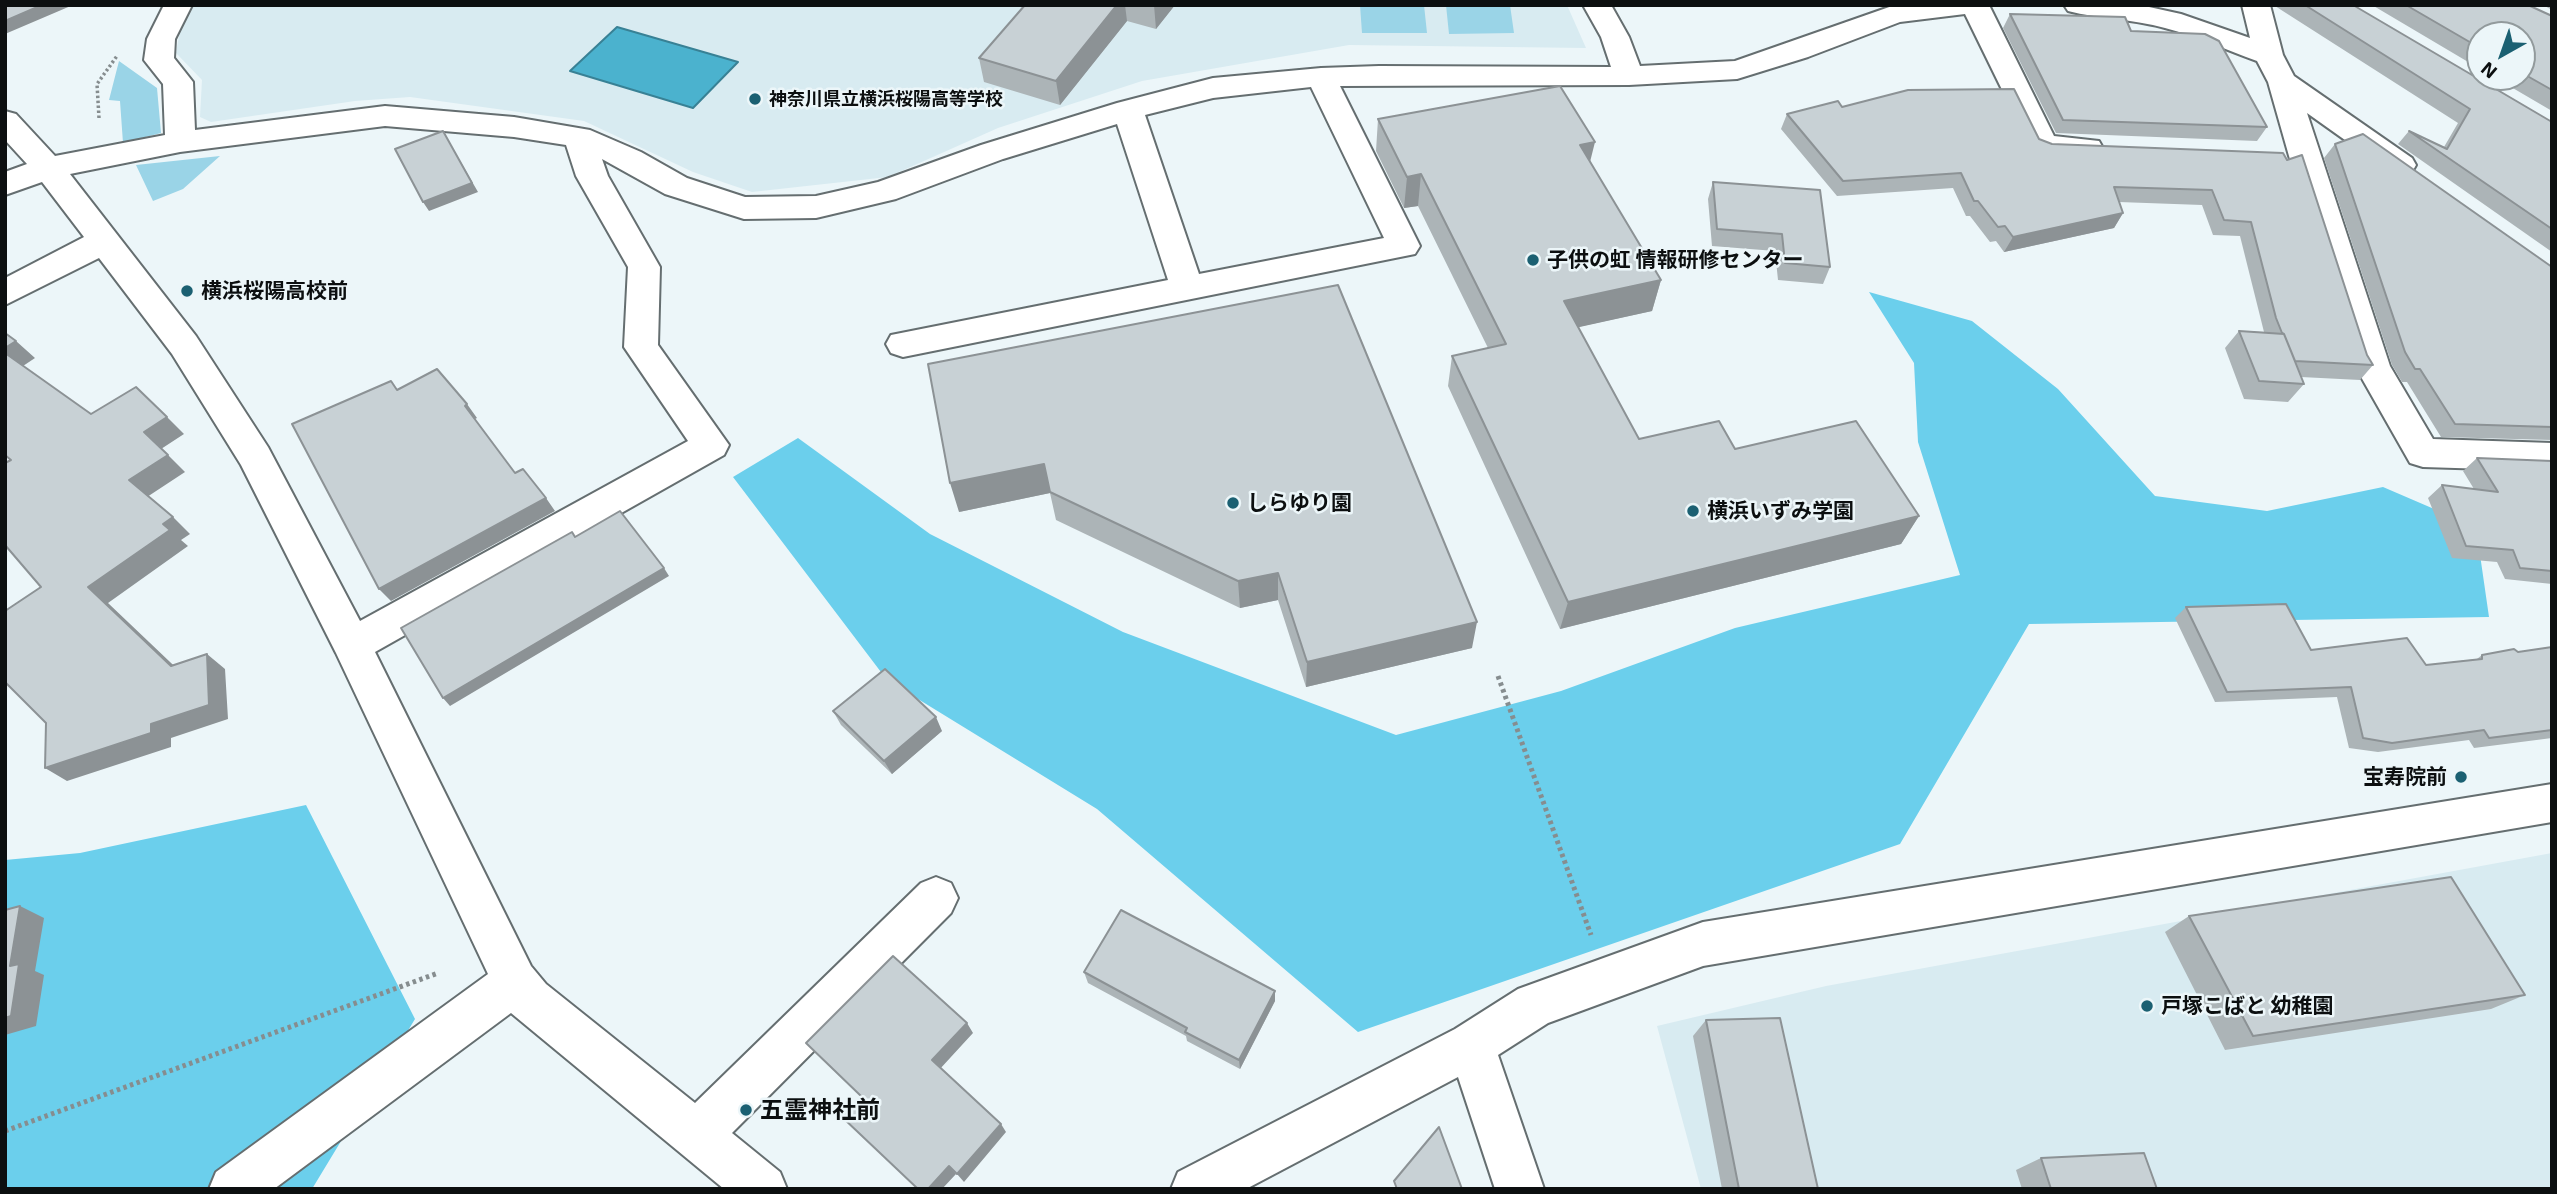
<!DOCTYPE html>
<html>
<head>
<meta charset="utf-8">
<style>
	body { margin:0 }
	#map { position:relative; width:2557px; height:1194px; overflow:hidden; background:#ecf6f9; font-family:"Exo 2",sans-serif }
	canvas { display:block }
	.frame { position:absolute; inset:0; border:7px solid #0c0f10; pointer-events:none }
	.north { position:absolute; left:2466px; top:21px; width:70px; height:70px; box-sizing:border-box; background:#ecf6f9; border:2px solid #929a9c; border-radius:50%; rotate:220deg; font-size:19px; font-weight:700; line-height:28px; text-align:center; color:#0c0f10 }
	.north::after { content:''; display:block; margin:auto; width:24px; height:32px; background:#1b6072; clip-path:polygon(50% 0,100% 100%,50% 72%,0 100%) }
</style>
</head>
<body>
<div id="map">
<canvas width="2557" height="1194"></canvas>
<div class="frame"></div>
<div class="north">N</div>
</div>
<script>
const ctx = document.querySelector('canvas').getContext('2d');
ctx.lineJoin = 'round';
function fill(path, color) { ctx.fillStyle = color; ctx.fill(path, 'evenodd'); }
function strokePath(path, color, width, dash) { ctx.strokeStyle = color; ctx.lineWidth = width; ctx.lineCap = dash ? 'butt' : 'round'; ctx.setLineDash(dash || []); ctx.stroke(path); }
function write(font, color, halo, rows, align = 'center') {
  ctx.font = font + ' "Exo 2","Noto Sans JP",sans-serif'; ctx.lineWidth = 5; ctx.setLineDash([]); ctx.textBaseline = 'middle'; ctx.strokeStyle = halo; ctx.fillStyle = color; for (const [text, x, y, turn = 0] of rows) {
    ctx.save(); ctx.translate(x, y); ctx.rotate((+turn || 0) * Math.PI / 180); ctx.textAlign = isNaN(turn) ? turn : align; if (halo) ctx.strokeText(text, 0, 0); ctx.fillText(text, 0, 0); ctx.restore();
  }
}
fill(new Path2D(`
	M 194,5 L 1567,5 L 1586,48 L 1349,45 L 1142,81 L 998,128 L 888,177 L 752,192 L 693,172 L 584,121 L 410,97 L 355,101 L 211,122 L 200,117 L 202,80 L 176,53 L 182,19 Z
	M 2552,853 L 2552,1189 L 1701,1189 L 1657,1026 L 1826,986 Z`), '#d8ebf1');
fill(new Path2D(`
	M 1360,5 L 1424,5 L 1427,33 L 1362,33 Z
	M 1446,5 L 1510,5 L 1514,33 L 1449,34 Z
	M 119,61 L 157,88 L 161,133 L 123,143 L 120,101 L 109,100 Z
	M 220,156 L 183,189 L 153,201 L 136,165 Z`), '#9ad4e7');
fill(new Path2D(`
	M 1869,292 L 1972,321 L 2058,389 L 2155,496 L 2267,511 L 2383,487 L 2476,527 L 2489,617 L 2029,624 L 1900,844 L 1358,1032 L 1097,809 L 887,680 L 733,477 L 798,438 L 930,534 L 1123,632 L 1396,735 L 1561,691 L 1735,628 L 1960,575 L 1918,442 L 1914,363 Z
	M 306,805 L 415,1019 L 312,1189 L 5,1189 L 5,860 L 80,853 Z`), '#6bcfec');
const water = new Path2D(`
	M 617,27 L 738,62 L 693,108 L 570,71 Z`);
fill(water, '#4bb2ce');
strokePath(water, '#388195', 2);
const minor = new Path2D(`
	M 164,5 L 192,5 L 175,39 L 174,58 L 193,82 L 195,130 L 385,106 L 514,117 L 590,130 L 641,152 L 687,178 L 745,197 L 816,196 L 878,182 L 981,145 L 1117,103 L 1213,78 L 1321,68 L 1379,66 L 1611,67 L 1601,37 L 1583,5 L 1611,5 L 1629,37 L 1640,66 L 1735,61 L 1895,5 L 1989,5 L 2054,136 L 2099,141 L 2103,148 L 2099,155 L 2088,158 L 2033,153 L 1965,14 L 1900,22 L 1808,57 L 1737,79 L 1629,85 L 1340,86 L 1420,246 L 1415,254 L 903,357 L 891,353 L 886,344 L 891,335 L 1168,280 L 1117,124 L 1003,159 L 896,199 L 816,218 L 744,219 L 665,194 L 602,159 L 608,176 L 660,267 L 658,345 L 729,445 L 724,455 L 375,652 L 531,966 L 546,984 L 695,1103 L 921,883 L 936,877 L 951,883 L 958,898 L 951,913 L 732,1133 L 780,1172 L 787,1189 L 724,1189 L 511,1013 L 274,1189 L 209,1189 L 216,1172 L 488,974 L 336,653 L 241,465 L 172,354 L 99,258 L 5,305 L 5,278 L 84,237 L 42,182 L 5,195 L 5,172 L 27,164 L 5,140 L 5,111 L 16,114 L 55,156 L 165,135 L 163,84 L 144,60 L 147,39 ZM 1311,87 L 1384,238 L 1199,274 L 1145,115 L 1213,98 ZM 385,126 L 514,137 L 566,145 L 576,176 L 628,267 L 624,347 L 688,441 L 360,621 L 268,447 L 196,336 L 70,174 L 180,152 Z
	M 2064,5 L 2140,5 L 2181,14 L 2250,38 L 2242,5 L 2270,5 L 2283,55 L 2294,76 L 2412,158 L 2416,165 L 2412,172 L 2401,175 L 2390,172 L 2307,113 L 2390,366 L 2433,439 L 2552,443 L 2552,471 L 2423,467 L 2410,463 L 2356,368 L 2289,156 L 2268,82 L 2257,61 C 2226,50 2196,36 2165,28 C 2133,19 2099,19 2068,11 Z
	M 2552,784 L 2552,822 L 1703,966 L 1548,1023 L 1498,1055 L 1544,1189 L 1495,1189 L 1458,1077 L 1246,1189 L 1171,1189 L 1178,1172 L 1455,1029 L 1518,989 L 1703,922 Z`);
strokePath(minor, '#656e70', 4);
strokePath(new Path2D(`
	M 99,118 L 97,84 L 117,56`), '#868d8f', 3.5, [2.5, 2.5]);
strokePath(new Path2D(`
	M 1498,676 L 1591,935
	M 5,1131 L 438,973`), '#868d8f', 5, [3.5, 3.5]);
fill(minor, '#fff');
fill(new Path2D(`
	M 1025,5 L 1175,5 L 1156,29 L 1127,21 L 1060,105 L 984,82 L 979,58 Z
	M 2275,5 L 2353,5 L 2552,122 L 2552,252 L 2398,144 L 2409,131 L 2444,147 L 2458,123 L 2275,6 Z
	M 2372,5 L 2528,5 L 2552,16 L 2552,111 L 2494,77 L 2522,77 L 2522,35 L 2480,35 L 2480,69 Z
	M 2543,5 L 2552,5 L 2552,10 Z
	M 2010,14 L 2131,31 L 2267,127 L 2257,141 L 2056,133 L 2003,28 Z
	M 1842,107 L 2039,139 L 2052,144 L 2283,153 L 2367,355 L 2373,365 L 2360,380 L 2301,377 L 2304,384 L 2288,402 L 2244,399 L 2225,348 L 2239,331 L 2264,332 L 2240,236 L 2213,235 L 2202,205 L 2119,202 L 2123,213 L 2114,228 L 2004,252 L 1996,241 L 1990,242 L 1970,216 L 1966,216 L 1953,188 L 1837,196 L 1781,129 L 1787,114 Z
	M 1378,119 L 1590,162 L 1661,280 L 1652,311 L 1578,327 L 1639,439 L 1735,449 L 1919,516 L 1901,544 L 1560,629 L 1448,386 L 1452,356 L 1488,348 L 1418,206 L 1404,208 L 1376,151 Z
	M 2335,144 L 2552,267 L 2552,440 L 2441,437 L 2407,382 L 2402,382 L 2392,365 L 2324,158 Z
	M 1713,182 L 1830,267 L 1823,284 L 1778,280 L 1775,251 L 1712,246 L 1708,199 Z
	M 1338,285 L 1472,648 L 1306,687 L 1278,600 L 1240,608 L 1056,520 L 1050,493 L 959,512 Z
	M 2477,458 L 2552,461 L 2552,584 L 2505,579 L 2497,562 L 2452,558 L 2428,498 L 2442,485 L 2474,489 L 2463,471 Z
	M 2186,607 L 2311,650 L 2426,665 L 2477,659 L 2482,655 L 2518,652 L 2552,647 L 2552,738 L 2474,748 L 2469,740 L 2378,752 L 2349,748 L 2337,697 L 2215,702 L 2175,618 Z
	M 833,711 L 942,731 L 892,774 L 841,725 Z
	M 2189,916 L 2525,995 L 2491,1009 L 2225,1050 L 2165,932 Z
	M 1084,972 L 1275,991 L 1275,1001 L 1240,1069 L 1187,1041 L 1186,1036 L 1088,983 Z
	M 1706,1020 L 1818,1189 L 1722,1189 L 1693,1036 Z
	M 2041,1158 L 2157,1189 L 2022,1189 L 2016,1170 Z`), '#acb4b7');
fill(new Path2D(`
	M 42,5 L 73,5 L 5,34 L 5,21 Z
	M 1117,5 L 1125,5 L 1127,21 L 1060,105 L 1056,81 Z
	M 1154,5 L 1175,5 L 1156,29 Z
	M 443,131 L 478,192 L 429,211 L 423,202 Z
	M 1595,142 L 1587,174 L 1580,145 Z
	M 1421,174 L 1418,206 L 1404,208 L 1407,177 Z
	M 2123,213 L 2114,228 L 2004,252 L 2013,237 Z
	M 1661,280 L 1652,311 L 1557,332 L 1564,301 Z
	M 16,341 L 35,358 L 20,368 L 5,354 L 5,348 Z
	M 467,404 L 477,418 L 475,419 L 465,406 Z
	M 167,417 L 184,434 L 161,449 L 144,432 Z
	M 168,455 L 185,472 L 147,497 L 129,480 Z
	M 1044,464 L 1050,493 L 959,512 L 950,483 Z
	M 546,498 L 555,511 L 391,601 L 379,589 Z
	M 1919,516 L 1901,544 L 1560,629 L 1568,602 Z
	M 173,517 L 190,534 L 181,540 L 188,546 L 108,603 L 190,681 L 171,666 L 88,587 L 163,524 Z
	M 664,568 L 669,576 L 450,706 L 443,698 Z
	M 1278,573 L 1278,600 L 1240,608 L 1238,581 Z
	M 1477,622 L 1472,648 L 1306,687 L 1307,662 Z
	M 207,654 L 225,669 L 228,719 L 171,738 L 171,747 L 67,781 L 45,768 L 151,724 Z
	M 936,717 L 942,731 L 892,774 L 884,761 Z
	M 20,906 L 44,918 L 35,971 L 44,975 L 36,1026 L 5,1035 L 5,1018 L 10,966 Z
	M 1275,991 L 1275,1001 L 1240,1069 L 1239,1060 Z
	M 967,1023 L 973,1033 L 939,1070 L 932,1060 Z
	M 1001,1124 L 1006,1132 L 964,1182 L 957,1174 Z
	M 949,1166 L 956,1174 L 942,1189 L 928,1189 Z`), '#8c9295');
const building = new Path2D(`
	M 5,5 L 42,5 L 5,21 Z
	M 1025,5 L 1117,5 L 1056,81 L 979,58 Z
	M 2305,5 L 2353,5 L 2552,122 L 2552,229 L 2409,131 L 2447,149 L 2470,109 Z
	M 2406,5 L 2528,5 L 2552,16 L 2552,90 L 2522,73 L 2522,35 L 2480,35 L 2480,48 Z
	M 2010,14 L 2125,17 L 2131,31 L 2205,34 L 2219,41 L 2267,127 L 2063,120 Z
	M 1560,86 L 1595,142 L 1580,145 L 1661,280 L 1564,301 L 1639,439 L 1719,421 L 1735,449 L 1856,421 L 1919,516 L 1568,602 L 1452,356 L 1506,344 L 1421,174 L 1407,177 L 1378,119 Z
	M 2014,89 L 2039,139 L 2052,144 L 2283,153 L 2287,160 L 2302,155 L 2367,355 L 2373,365 L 2295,361 L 2284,334 L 2282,333 L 2276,318 L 2251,222 L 2224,220 L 2212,190 L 2114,187 L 2123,213 L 2013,237 L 2005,226 L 1998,227 L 1978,201 L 1974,201 L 1961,173 L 1843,181 L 1787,114 L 1838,101 L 1842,107 L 1908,90 Z
	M 443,131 L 472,183 L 423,202 L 395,149 Z
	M 2363,134 L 2552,267 L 2552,427 L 2455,424 L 2420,369 L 2415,369 L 2405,352 L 2335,144 Z
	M 1713,182 L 1820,190 L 1830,267 L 1785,263 L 1782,234 L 1717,229 Z
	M 1338,285 L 1477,622 L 1307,662 L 1278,573 L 1238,581 L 1050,492 L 1044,464 L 950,483 L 928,364 Z
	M 2239,331 L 2284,334 L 2304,384 L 2259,381 Z
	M 5,333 L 16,341 L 5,348 Z
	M 5,353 L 91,414 L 136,387 L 167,417 L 144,432 L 168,455 L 129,480 L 173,517 L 163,524 L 170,530 L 88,587 L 171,666 L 207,654 L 209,705 L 151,724 L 151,733 L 45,768 L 46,723 L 5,682 L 5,611 L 41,587 L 5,545 L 5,463 L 11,460 L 5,455 Z
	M 437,369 L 467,404 L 465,406 L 515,473 L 523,469 L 546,498 L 379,589 L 292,424 L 391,381 L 397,390 Z
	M 2477,458 L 2552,461 L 2552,571 L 2520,568 L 2513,550 L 2466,546 L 2442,485 L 2498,492 Z
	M 620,511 L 664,568 L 443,698 L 401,628 L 572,532 L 575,537 Z
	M 2286,604 L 2311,650 L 2407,638 L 2426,665 L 2482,659 L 2482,655 L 2514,649 L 2518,652 L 2552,647 L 2552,730 L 2489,738 L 2484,730 L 2392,743 L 2363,738 L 2351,687 L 2227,692 L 2186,607 Z
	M 885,669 L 936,717 L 884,761 L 833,711 Z
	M 2451,877 L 2525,995 L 2253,1036 L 2189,916 Z
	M 20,906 L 10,966 L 19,964 L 11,1016 L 5,1018 L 5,910 Z
	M 1121,910 L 1275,991 L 1239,1060 L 1185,1032 L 1187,1028 L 1084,972 Z
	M 893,956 L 967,1023 L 932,1060 L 1001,1124 L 957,1174 L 949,1166 L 928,1189 L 918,1189 L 842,1117 L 862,1097 L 806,1043 Z
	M 1780,1018 L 1818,1189 L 1739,1189 L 1706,1020 Z
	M 1439,1127 L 1462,1189 L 1397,1189 L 1394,1181 Z
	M 2144,1153 L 2157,1189 L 2051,1189 L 2041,1158 Z`);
fill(building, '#c8d1d5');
strokePath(building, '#8c9295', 2);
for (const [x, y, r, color] of [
	[755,99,7,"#1b6072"],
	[1533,260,7,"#1b6072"],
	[187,291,7,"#1b6072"],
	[1233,503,7,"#1b6072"],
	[1693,511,7,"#1b6072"],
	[2461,777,7,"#1b6072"],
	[2147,1006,7,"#1b6072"],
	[746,1110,7,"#1b6072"]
]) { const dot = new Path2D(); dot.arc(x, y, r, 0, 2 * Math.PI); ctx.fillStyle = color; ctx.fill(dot); strokePath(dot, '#ecf6f9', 2.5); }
write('bold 18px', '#0c0f10', '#ecf6f9', [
	["神奈川県立横浜桜陽高等学校",769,99]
], 'left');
write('bold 21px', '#0c0f10', '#ecf6f9', [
	["子供の虹 情報研修センター",1547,260],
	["横浜桜陽高校前",201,291],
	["しらゆり園",1247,503],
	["横浜いずみ学園",1707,511],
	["宝寿院前",2447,777,"right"],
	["戸塚こばと 幼稚園",2161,1006]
], 'left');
write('bold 24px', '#0c0f10', '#ecf6f9', [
	["五霊神社前",760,1110]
], 'left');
</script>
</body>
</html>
